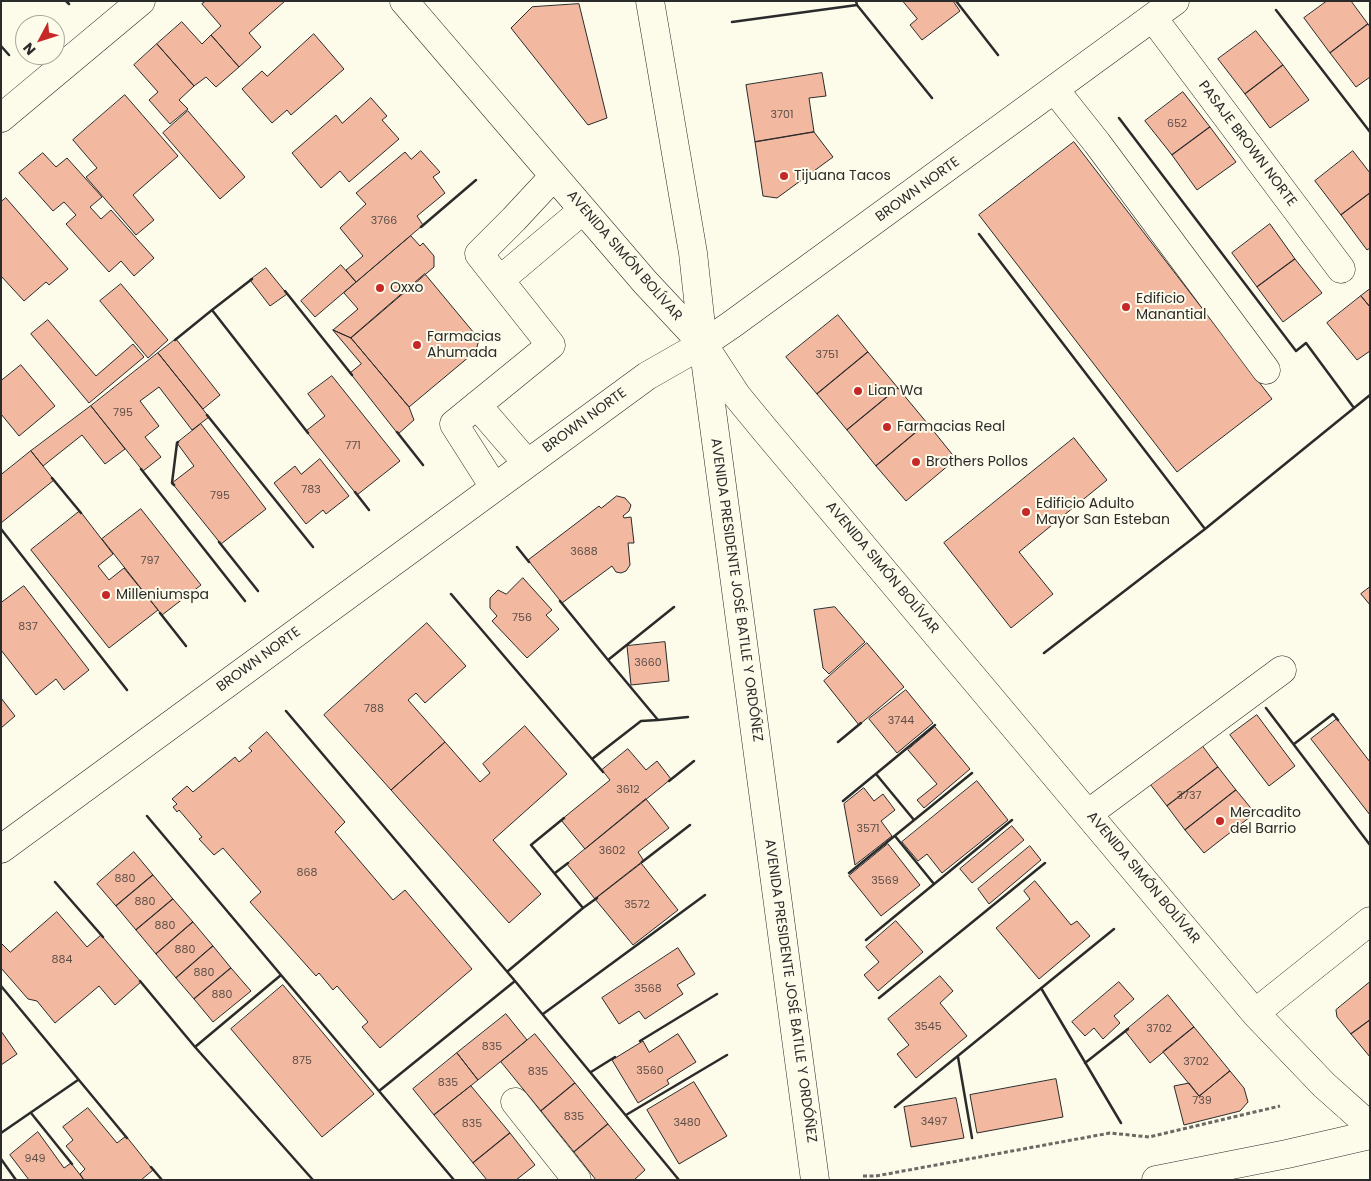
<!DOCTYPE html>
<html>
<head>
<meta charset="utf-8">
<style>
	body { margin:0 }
	#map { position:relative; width:1371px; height:1181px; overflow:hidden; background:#fdfbea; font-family:Poppins,sans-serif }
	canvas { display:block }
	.frame { position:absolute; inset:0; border:2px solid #2b2b2b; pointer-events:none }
	.north { position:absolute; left:15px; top:15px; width:50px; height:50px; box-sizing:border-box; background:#fdfbea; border:1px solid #a9a89e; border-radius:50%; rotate:230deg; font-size:14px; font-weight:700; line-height:20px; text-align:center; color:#2b2b2b }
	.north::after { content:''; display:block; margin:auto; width:18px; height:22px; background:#c62828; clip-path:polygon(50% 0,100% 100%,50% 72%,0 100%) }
</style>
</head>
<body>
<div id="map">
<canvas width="1371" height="1181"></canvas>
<div class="frame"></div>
<div class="north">N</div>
</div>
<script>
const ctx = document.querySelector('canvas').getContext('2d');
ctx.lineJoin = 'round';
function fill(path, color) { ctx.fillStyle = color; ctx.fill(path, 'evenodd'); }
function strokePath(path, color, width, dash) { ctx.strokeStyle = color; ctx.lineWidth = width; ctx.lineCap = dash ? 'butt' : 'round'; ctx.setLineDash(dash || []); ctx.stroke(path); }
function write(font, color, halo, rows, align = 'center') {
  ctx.font = font + ' Poppins,sans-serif'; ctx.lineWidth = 4; ctx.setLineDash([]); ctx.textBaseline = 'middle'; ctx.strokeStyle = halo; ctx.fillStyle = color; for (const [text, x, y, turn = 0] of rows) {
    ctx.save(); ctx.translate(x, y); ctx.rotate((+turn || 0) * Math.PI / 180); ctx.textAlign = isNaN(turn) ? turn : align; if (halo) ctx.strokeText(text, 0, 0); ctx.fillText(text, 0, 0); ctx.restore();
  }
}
const building = new Path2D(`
	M 206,1 L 285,1 L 249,33 L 261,47 L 239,67 L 211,35 L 221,26 L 202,4 Z
	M 903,1 L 953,1 L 960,11 L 922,40 L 910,25 L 917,19 Z
	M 1327,1 L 1351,1 L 1368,24 L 1330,53 L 1304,18 Z
	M 579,4 L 607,118 L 588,125 L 511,28 L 532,7 Z
	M 182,22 L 202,44 L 211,35 L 239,67 L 216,87 L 206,77 L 194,86 L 157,44 Z
	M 1368,24 L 1370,27 L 1370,77 L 1356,87 L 1330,53 Z
	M 1256,31 L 1283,65 L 1245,94 L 1218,59 Z
	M 314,34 L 344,69 L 291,115 L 287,110 L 272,123 L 242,89 L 262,71 L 267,76 Z
	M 157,44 L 194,86 L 179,100 L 188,109 L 170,124 L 149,100 L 158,92 L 134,65 Z
	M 1283,65 L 1309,100 L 1270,128 L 1245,94 Z
	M 822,73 L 826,96 L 809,98 L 814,132 L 755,142 L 746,85 Z
	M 1183,92 L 1210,127 L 1172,155 L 1145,121 Z
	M 125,95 L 178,156 L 133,195 L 154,220 L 136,235 L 86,177 L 97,168 L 73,140 Z
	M 371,98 L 387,116 L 382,120 L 399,139 L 349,182 L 340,171 L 321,188 L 292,153 L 336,115 L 342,123 Z
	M 188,111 L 245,177 L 220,199 L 163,133 Z
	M 1210,127 L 1236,162 L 1197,190 L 1172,155 Z
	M 814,132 L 833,157 L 777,198 L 763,196 L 755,142 Z
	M 1074,142 L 1272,399 L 1177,472 L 979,215 Z
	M 421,151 L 440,172 L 433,177 L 445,193 L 417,216 L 423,225 L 356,282 L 346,270 L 363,256 L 340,228 L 366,204 L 356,193 L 405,152 L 411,159 Z
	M 1353,151 L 1370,173 L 1370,193 L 1341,215 L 1315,181 Z
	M 43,153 L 56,167 L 67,158 L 102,197 L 90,207 L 101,219 L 111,210 L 154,258 L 134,276 L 121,261 L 109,272 L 66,224 L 76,215 L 64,202 L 53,211 L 19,173 Z
	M 1370,193 L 1370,248 L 1367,250 L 1341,215 Z
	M 6,198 L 68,269 L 49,285 L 46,282 L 24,301 L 1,276 L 1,202 Z
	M 1270,224 L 1295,259 L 1257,287 L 1232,253 Z
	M 411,236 L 420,246 L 423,243 L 434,256 L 434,267 L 351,338 L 333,330 L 358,309 L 344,293 Z
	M 1295,259 L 1322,293 L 1283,322 L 1257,287 Z
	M 341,265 L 356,282 L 315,317 L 301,301 Z
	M 266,268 L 287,294 L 270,306 L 250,280 Z
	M 425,274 L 479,339 L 476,351 L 409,407 L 351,338 Z
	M 121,284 L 168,340 L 148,358 L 100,301 Z
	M 1370,289 L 1370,307 L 1361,296 Z
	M 1361,296 L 1370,307 L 1370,351 L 1357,360 L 1327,323 Z
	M 838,315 L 868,352 L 817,394 L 786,357 Z
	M 48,320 L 96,376 L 133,344 L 144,357 L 89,403 L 31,334 Z
	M 333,330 L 351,338 L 409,407 L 414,420 L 398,434 L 350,373 L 361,364 Z
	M 176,339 L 220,395 L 203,409 L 158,353 Z
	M 868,352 L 898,388 L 847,430 L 817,394 Z
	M 158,353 L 209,417 L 192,430 L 159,387 L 140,401 L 159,426 L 145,437 L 161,457 L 143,471 L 91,406 Z
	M 21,365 L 55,406 L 19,436 L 1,414 L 1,381 Z
	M 332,376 L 400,461 L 357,495 L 306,431 L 325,416 L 308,394 Z
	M 898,388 L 927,423 L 876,466 L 847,430 Z
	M 91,406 L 125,449 L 105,464 L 82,435 L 43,466 L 31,451 Z
	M 927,423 L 956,459 L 906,501 L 876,466 Z
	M 201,424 L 266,509 L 221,544 L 172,483 L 194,466 L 177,443 Z
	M 1074,438 L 1107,480 L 1019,552 L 1053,594 L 1011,628 L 944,543 Z
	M 31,451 L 54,480 L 1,523 L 1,475 Z
	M 320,459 L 349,496 L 326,514 L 323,510 L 306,524 L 274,483 L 295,466 L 301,474 Z
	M 617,496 L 625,498 L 631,505 L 629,511 L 623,516 L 624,518 L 631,517 L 634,543 L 628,543 L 630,565 L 626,571 L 621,573 L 616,572 L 612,566 L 562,603 L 528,560 L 599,506 L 601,508 Z
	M 141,509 L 201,585 L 162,615 L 102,539 Z
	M 80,511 L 113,554 L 98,566 L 109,580 L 124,568 L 158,610 L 109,648 L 31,550 Z
	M 523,578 L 552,610 L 546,615 L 559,629 L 527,658 L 492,621 L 497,616 L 490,608 L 490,598 L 498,590 L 506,594 Z
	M 24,586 L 89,670 L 64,690 L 56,679 L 36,695 L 1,650 L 1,603 Z
	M 1370,587 L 1370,605 L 1361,594 Z
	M 835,607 L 865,642 L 829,674 L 823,668 L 814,610 Z
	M 427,623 L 466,666 L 425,703 L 416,693 L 408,700 L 445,742 L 391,790 L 324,715 Z
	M 665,642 L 669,681 L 631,685 L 627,646 Z
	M 867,643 L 904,687 L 859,725 L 824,681 Z
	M 906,690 L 933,723 L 897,753 L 869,719 Z
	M 1,698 L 15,716 L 1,728 Z
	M 1257,715 L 1295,766 L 1269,786 L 1230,735 Z
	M 1337,719 L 1370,762 L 1370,815 L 1311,739 Z
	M 525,726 L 567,774 L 493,840 L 541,894 L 509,923 L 391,790 L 445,742 L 480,782 L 490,773 L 483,764 Z
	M 935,727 L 970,769 L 924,808 L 917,800 L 937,784 L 908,750 Z
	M 267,732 L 345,822 L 335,832 L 393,900 L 405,890 L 472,969 L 380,1048 L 362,1027 L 368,1022 L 337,986 L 333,990 L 319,973 L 316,976 L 250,902 L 261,892 L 223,848 L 214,855 L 199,839 L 202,837 L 179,810 L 177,812 L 173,807 L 177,804 L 172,799 L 187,786 L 193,792 L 235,757 L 239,762 L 252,751 L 249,748 Z
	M 1201,744 L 1218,767 L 1167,806 L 1150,784 Z
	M 628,749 L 646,770 L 657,761 L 671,779 L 585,849 L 561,820 L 610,780 L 602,770 Z
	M 1218,767 L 1236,790 L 1185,830 L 1167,806 Z
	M 977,781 L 1008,820 L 942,873 L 927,854 L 918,861 L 902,842 Z
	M 864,788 L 874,801 L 883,794 L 895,810 L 881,821 L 892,836 L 855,865 L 844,804 Z
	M 1236,790 L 1255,813 L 1204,853 L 1185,830 Z
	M 646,799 L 669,828 L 638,852 L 644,861 L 595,899 L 567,864 Z
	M 1012,826 L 1024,840 L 972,883 L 960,869 Z
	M 888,844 L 920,885 L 881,916 L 849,876 Z
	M 1030,846 L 1041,860 L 989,904 L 978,889 Z
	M 134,852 L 153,875 L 116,906 L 97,884 Z
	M 641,863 L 678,910 L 633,945 L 595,899 Z
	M 153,875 L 173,899 L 136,930 L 116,906 Z
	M 1035,881 L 1071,925 L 1077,921 L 1090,936 L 1039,979 L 996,928 L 1030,899 L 1024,891 Z
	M 173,899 L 193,922 L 156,954 L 136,930 Z
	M 57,912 L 87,947 L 101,935 L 141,982 L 115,1005 L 99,986 L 55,1023 L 37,1001 L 28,999 L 1,968 L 1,943 L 10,952 Z
	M 896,921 L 923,952 L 878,991 L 864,975 L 879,962 L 866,947 Z
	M 193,922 L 213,946 L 176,978 L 156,954 Z
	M 213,946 L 231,968 L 194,999 L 176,978 Z
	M 678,948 L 695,974 L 677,985 L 683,994 L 645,1019 L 639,1011 L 619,1024 L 602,998 Z
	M 231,968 L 251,991 L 213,1022 L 194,999 Z
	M 940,976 L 953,991 L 940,1003 L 967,1036 L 916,1078 L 897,1054 L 909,1045 L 888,1019 Z
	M 1119,982 L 1134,999 L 1114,1016 L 1120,1023 L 1103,1039 L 1094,1028 L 1085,1036 L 1072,1022 Z
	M 1370,982 L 1370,1020 L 1351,1034 L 1337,1017 L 1336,1010 Z
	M 283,985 L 374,1094 L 322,1137 L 231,1029 Z
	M 1168,995 L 1194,1027 L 1150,1063 L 1125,1031 Z
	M 506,1014 L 527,1040 L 478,1080 L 457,1053 Z
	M 1370,1020 L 1370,1057 L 1351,1034 Z
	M 1194,1027 L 1230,1071 L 1199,1096 L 1163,1052 Z
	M 1,1031 L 17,1054 L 1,1065 Z
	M 535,1034 L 575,1083 L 541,1111 L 501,1062 Z
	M 678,1034 L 696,1062 L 667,1080 L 669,1084 L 638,1103 L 612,1060 L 643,1041 L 649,1052 Z
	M 457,1053 L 478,1080 L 434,1115 L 413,1089 Z
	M 1230,1071 L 1244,1088 L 1248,1102 L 1240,1111 L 1184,1125 L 1174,1086 L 1189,1083 L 1199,1096 Z
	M 1056,1079 L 1063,1117 L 977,1133 L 970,1095 Z
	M 694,1082 L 727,1136 L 679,1164 L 647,1110 Z
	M 575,1083 L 608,1124 L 574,1152 L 541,1111 Z
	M 471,1086 L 510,1133 L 473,1163 L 434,1115 Z
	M 956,1098 L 964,1138 L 911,1147 L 904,1107 Z
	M 88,1108 L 117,1143 L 126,1136 L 153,1170 L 141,1180 L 84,1180 L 80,1174 L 85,1169 L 66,1146 L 73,1140 L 63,1127 Z
	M 608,1124 L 645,1170 L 634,1180 L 596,1180 L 574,1152 Z
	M 38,1132 L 64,1168 L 71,1163 L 84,1180 L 29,1180 L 10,1155 Z
	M 510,1133 L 535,1165 L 516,1180 L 487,1180 L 473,1163 Z`);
fill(building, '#f2b8a0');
strokePath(building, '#2b2b2b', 1);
const minor = new Path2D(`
	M 404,1 L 645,282 L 703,344 L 737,396 L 765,430 L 1255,1013 L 1324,1085 L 1370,1126
	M 1153,18 L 1341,269
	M 1055,90 L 1097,143 L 1266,370
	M 1,118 L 141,1
	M 500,280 L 583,210
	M 477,405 L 527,463
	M 494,487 L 454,424 L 551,345 L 479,254 L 514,219 L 554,176
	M 1089,813 L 1282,670
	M 1,849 L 647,376 L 703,344 L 731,325 L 1175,1
	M 1255,1013 L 1370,921
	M 515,1102 L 577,1180
	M 1156,1180 L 1287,1154 L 1370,1135`);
const major = new Path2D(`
	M 650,1 L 693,253 L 703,344 L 815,1180`);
strokePath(minor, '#2b2b2b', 29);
strokePath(major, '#2b2b2b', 29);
strokePath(new Path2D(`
	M 863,1176 L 876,1176 L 1110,1133 L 1149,1137 L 1280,1106`), '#6a6964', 3, [4, 2.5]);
strokePath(minor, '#fdfbea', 28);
strokePath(major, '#fdfbea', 28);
strokePath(new Path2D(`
	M 66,1 L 69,4
	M 956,1 L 998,55
	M 857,5 L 932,98
	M 1276,10 L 1370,132
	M 732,22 L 857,5 L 856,1
	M 1,46 L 9,55
	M 1119,118 L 1296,351 L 1306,343 L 1354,408
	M 421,227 L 476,180
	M 979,234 L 1205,529
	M 252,279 L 212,310 L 308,433
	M 285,291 L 352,375
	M 175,340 L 212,310
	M 207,415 L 313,547
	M 397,432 L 423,465
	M 141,469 L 245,601
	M 52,478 L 81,513
	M 174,485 L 172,483 L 177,443 L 178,442
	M 355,492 L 369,510
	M 1,529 L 127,690
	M 219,542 L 258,591
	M 517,547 L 529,562
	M 451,594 L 592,759 L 641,721 L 658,720
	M 560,601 L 608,660 L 674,607
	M 160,613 L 186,646
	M 1044,653 L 1205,529 L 1370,395
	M 608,660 L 658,720 L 688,717
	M 1266,708 L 1370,845
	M 286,711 L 515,981
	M 838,742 L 861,723
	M 1294,744 L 1333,714 L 1338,720
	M 592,759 L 603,772
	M 876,774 L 914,820
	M 669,781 L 694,761
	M 843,801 L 935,725
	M 895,836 L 934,884
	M 642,862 L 690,825
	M 555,873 L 568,863
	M 849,873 L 972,773
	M 55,882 L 103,937
	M 583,908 L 597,898
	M 866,940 L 1012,820
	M 508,971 L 583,908 L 531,845 L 564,818
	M 281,975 L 379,1091
	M 140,981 L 195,1047 L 281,975 L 147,816
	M 1,986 L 127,1138
	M 1041,988 L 1121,1123
	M 879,998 L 1045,863
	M 543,1014 L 705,895
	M 640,1041 L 717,994
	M 195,1047 L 313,1180
	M 958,1057 L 972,1138
	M 1085,1063 L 1128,1029
	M 591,1072 L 615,1057
	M 895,1107 L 1114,929
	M 31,1113 L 72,1164
	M 626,1115 L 727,1055
	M 1,1133 L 78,1080
	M 1,1159 L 16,1180
	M 151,1167 L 162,1180
	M 454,1180 L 379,1091 L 515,981 L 679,1180`), '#2b2b2b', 2.5);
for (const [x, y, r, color] of [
	[784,176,5,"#c62828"],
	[380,288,5,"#c62828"],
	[1126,307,5,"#c62828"],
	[417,345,5,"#c62828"],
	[858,391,5,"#c62828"],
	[887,427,5,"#c62828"],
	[916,462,5,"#c62828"],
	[1026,512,5,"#c62828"],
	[106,595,5,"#c62828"],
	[1220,821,5,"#c62828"]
]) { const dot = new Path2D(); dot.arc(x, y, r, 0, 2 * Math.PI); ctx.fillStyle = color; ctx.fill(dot); strokePath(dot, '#fdfbea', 2); }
write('11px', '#5d4e48', null, [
	["3701",782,115],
	["652",1177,124],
	["3766",384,221],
	["3751",827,355],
	["795",123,413],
	["771",353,446],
	["783",311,490],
	["795",220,496],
	["3688",584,552],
	["797",150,561],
	["756",522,618],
	["837",28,627],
	["3660",648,663],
	["788",374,709],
	["3744",901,721],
	["3612",628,790],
	["3737",1189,796],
	["3571",868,829],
	["3602",612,851],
	["868",307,873],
	["880",125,879],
	["3569",885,881],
	["880",145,902],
	["3572",637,905],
	["880",165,926],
	["880",185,950],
	["884",62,960],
	["880",204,973],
	["3568",648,989],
	["880",222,995],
	["3545",928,1027],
	["3702",1159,1029],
	["835",492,1047],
	["875",302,1061],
	["3702",1196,1062],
	["3560",650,1071],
	["835",538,1072],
	["835",448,1083],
	["739",1202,1101],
	["835",574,1117],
	["3497",934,1122],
	["3480",687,1123],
	["835",472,1124],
	["949",35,1159]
]);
write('14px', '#2b2b2b', '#fdfbea', [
	["PASAJE BROWN NORTE",1247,144,53],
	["BROWN NORTE",918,190,-36],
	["AVENIDA SIMÓN BOLÍVAR",624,256,49],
	["BROWN NORTE",585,421,-36],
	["AVENIDA SIMÓN BOLÍVAR",882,568,50],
	["AVENIDA PRESIDENTE JOSÉ BATLLE Y ORDÓÑEZ",736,590,82],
	["BROWN NORTE",259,660,-36],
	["AVENIDA SIMÓN BOLÍVAR",1143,878,50],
	["AVENIDA PRESIDENTE JOSÉ BATLLE Y ORDÓÑEZ",790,991,82]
]);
write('14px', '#2b2b2b', '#fdfbea', [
	["Tijuana Tacos",794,176],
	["Oxxo",390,288],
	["Edificio",1136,299],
	["Manantial",1136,315],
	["Farmacias",427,337],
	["Ahumada",427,353],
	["Lian Wa",868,391],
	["Farmacias Real",897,427],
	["Brothers Pollos",926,462],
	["Edificio Adulto",1036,504],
	["Mayor San Esteban",1036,520],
	["Milleniumspa",116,595],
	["Mercadito",1230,813],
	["del Barrio",1230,829]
], 'left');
</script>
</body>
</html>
